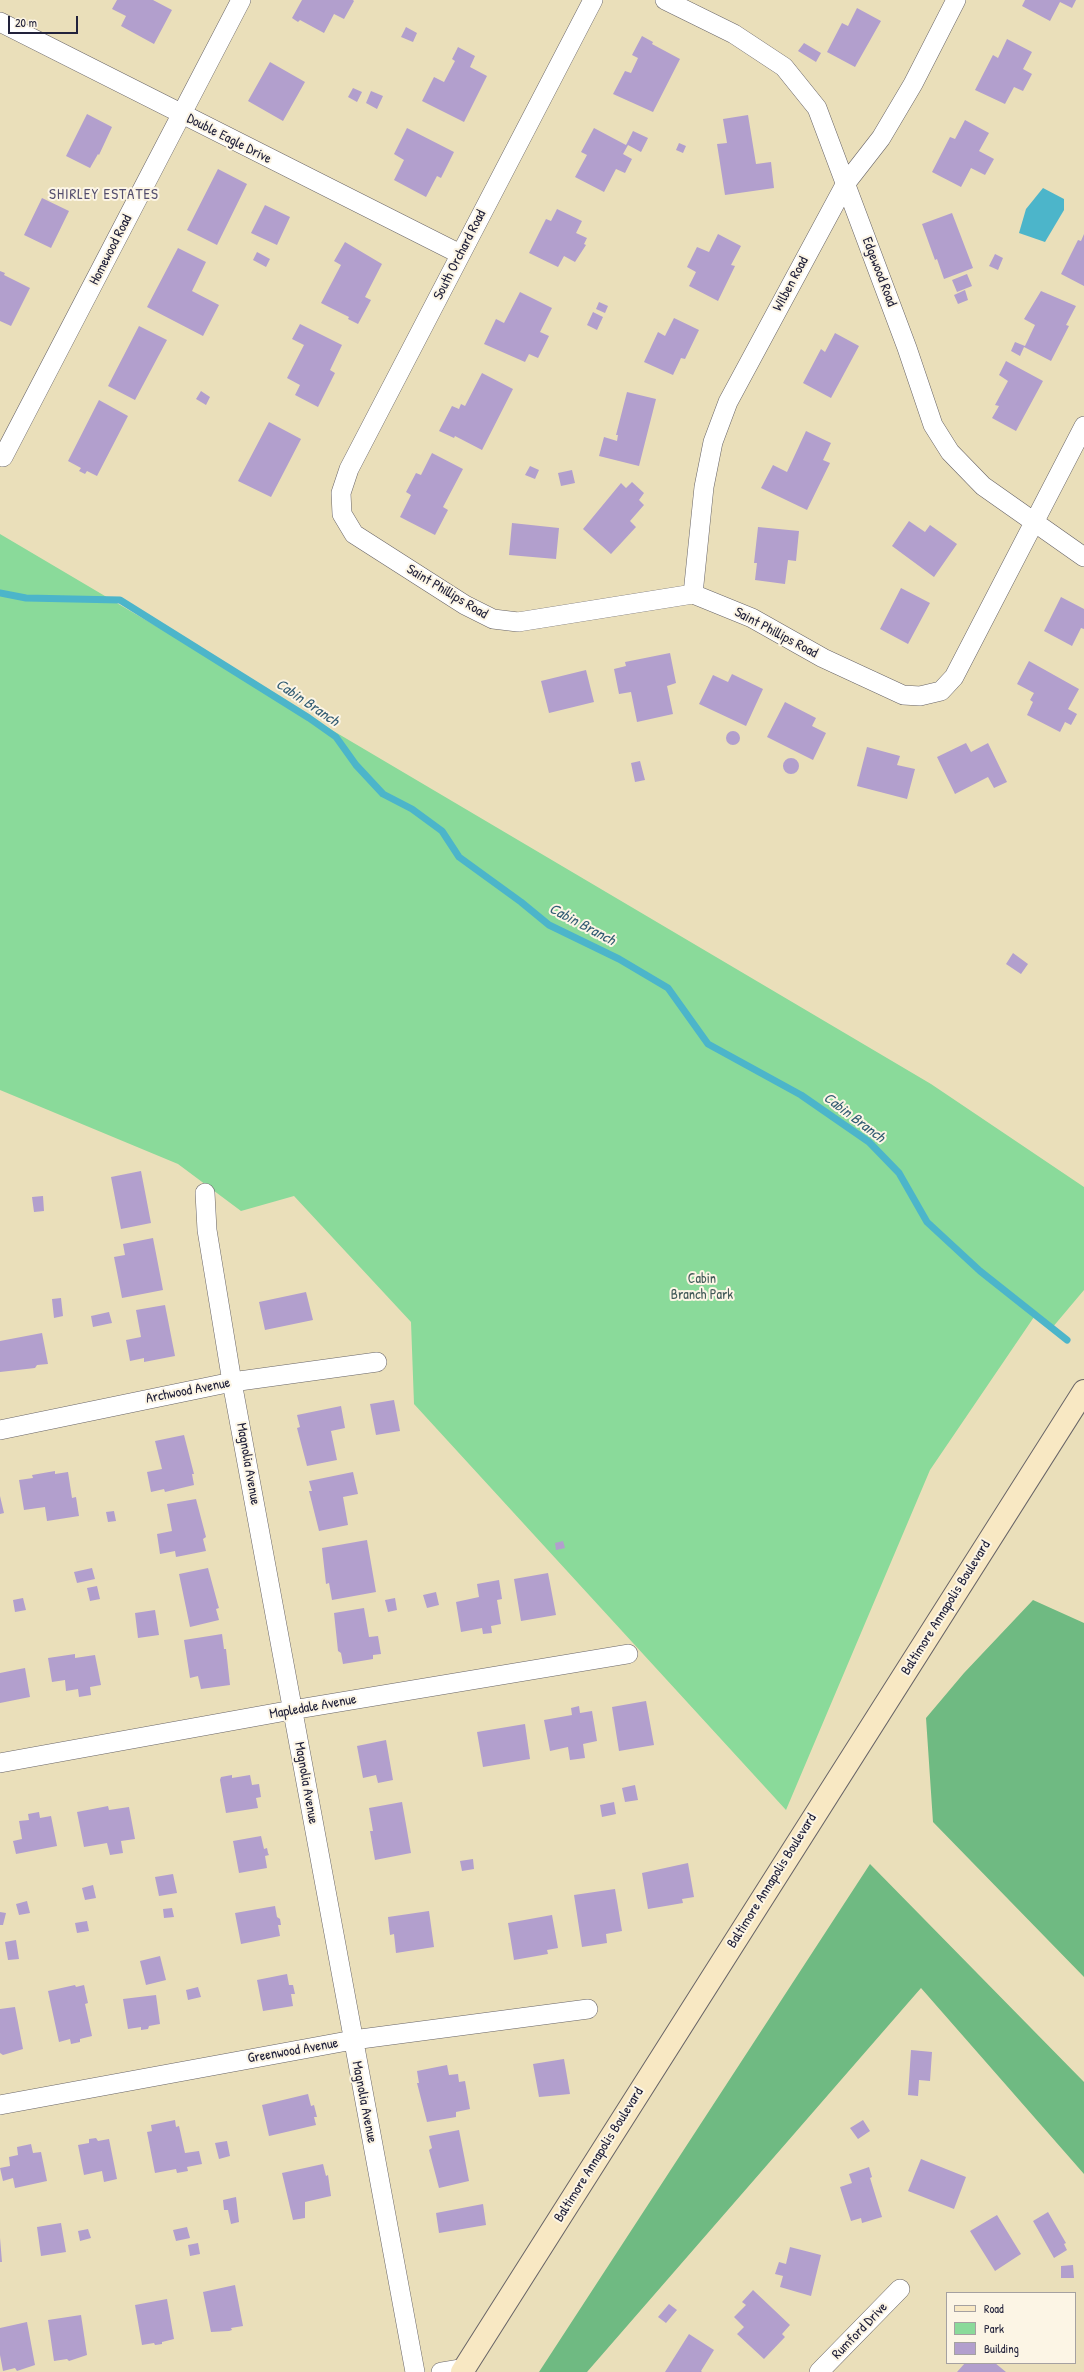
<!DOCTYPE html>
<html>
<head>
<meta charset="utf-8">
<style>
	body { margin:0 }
	#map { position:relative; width:1084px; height:2372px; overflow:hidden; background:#eadfba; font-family:"Patrick Hand",sans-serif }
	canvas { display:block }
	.legend { position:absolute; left:946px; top:2292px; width:130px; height:72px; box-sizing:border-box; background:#fcf5e5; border:1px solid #a5a1a1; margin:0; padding:5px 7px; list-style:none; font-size:12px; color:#22223b }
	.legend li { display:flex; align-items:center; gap:8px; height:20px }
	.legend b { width:20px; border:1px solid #a5a1a1 }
	.scale { position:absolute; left:8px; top:16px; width:70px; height:18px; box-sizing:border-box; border:2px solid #22223b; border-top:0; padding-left:5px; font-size:12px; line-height:14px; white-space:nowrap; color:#22223b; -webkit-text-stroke:3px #fcf5e5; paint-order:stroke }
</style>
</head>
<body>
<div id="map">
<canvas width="1084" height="2372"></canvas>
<ul class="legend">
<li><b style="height:5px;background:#f8e8c3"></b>Road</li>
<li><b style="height:11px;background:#8ada9a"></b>Park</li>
<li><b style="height:11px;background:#b29fcd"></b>Building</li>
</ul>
<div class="scale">20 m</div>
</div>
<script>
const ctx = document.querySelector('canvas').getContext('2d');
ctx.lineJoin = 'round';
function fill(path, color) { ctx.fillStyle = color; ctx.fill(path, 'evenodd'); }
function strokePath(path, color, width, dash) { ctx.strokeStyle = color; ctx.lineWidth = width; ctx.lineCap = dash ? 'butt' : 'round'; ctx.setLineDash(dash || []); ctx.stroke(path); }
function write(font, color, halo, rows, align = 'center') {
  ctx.font = font + ' "Patrick Hand",sans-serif'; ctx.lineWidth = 4; ctx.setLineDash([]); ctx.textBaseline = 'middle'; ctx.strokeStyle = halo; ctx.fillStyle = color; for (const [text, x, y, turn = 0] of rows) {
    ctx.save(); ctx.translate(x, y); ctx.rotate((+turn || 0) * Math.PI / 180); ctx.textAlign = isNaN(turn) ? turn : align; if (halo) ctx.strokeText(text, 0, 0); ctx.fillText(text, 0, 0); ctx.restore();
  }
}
fill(new Path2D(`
	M 0,534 L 931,1084 L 1084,1187 L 1084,1290 L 1052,1328 L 1034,1317 L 930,1470 L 786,1810 L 414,1404 L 411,1322 L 294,1196 L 241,1211 L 178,1164 L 0,1090 Z`), '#8ada9a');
fill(new Path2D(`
	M 1033,1600 L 1084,1623 L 1084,1977 L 933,1822 L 926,1718 L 964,1673 Z
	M 870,1864 L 1084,2082 L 1084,2174 L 921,1988 L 587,2372 L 539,2372 Z`), '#6fba82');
fill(new Path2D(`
	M 1043,188 L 1064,199 L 1064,210 L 1045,242 L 1019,233 L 1026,209 Z`), '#4cb5ca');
strokePath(new Path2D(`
	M 0,593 L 26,598 L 120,600 L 309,718 L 336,737 L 356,765 L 383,794 L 412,809 L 442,831 L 459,857 L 521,902 L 549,925 L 619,959 L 668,988 L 708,1044 L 801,1095 L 869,1142 L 899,1173 L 927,1222 L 980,1271 L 1067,1340`), '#4cb5ca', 7);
fill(new Path2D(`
	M 117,0 L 153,0 L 172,10 L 154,44 L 121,26 L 126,16 L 112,9 Z
	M 302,0 L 353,0 L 354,1 L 344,19 L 334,14 L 324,33 L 300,20 L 298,22 L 292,18 Z
	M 1025,0 L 1076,0 L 1072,8 L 1060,2 L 1050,21 L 1022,6 Z
	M 857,8 L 881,21 L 855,67 L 827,52 L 842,23 L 848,26 Z
	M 406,27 L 417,33 L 413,42 L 401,37 Z
	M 642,36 L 653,42 L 652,44 L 680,59 L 653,112 L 613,94 L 625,71 L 631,73 L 638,58 L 632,55 Z
	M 1007,39 L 1032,52 L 1023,69 L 1032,74 L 1023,91 L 1014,87 L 1005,104 L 975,90 L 993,55 L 998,58 Z
	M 804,43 L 821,53 L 816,62 L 798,51 Z
	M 458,47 L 475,56 L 470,67 L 487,76 L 464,122 L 422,101 L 434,77 L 444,82 L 455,61 L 452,59 Z
	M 270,62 L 305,82 L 283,121 L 248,101 Z
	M 353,88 L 362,92 L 357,102 L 348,97 Z
	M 371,91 L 383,96 L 377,109 L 366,103 Z
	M 87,114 L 112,127 L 99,155 L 98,154 L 90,168 L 66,156 Z
	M 748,115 L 756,164 L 771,162 L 774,188 L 725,195 L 717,144 L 727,143 L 723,119 Z
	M 965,120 L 989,133 L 979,151 L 994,159 L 985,175 L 971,168 L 961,187 L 932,172 L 950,137 L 955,139 Z
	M 407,128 L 454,152 L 441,178 L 437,176 L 426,197 L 394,180 L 404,160 L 394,154 Z
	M 594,128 L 626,145 L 633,131 L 648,138 L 641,152 L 628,145 L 623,154 L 632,159 L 625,173 L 616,169 L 604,192 L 575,177 L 587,155 L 581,152 Z
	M 679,143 L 686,146 L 683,153 L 676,150 Z
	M 218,169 L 247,184 L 217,245 L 187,230 Z
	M 42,198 L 69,211 L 51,248 L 24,235 Z
	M 265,205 L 290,217 L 277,245 L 251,233 Z
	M 557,209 L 582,221 L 576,233 L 587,238 L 584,244 L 586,245 L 575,262 L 564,256 L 558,267 L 529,253 L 546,219 L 551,221 Z
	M 952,213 L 973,268 L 944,279 L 937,259 L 935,260 L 922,224 Z
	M 718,234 L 741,246 L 731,265 L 735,266 L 718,301 L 689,286 L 696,272 L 687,267 L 697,247 L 709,252 Z
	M 1084,234 L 1084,286 L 1061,274 L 1078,240 L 1081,241 Z
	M 345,242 L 382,264 L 365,297 L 371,300 L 358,324 L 348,319 L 349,317 L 321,303 L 341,265 L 334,261 Z
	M 178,248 L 206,262 L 192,291 L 219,305 L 203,336 L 147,307 Z
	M 257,252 L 270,259 L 266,267 L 253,260 Z
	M 995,254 L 1003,258 L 998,270 L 989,266 Z
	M 0,271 L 5,273 L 4,275 L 30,288 L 11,326 L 0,321 Z
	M 967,274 L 972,286 L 957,292 L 952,280 Z
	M 965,290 L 968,300 L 958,304 L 954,295 Z
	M 1041,291 L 1076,306 L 1066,325 L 1069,326 L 1051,361 L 1024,347 L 1020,356 L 1011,351 L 1015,342 L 1025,346 L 1035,325 L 1024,319 Z
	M 520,292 L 552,308 L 540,332 L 549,336 L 538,358 L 529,354 L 525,362 L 484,344 L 496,319 L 504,323 Z
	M 599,302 L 608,306 L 605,313 L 596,309 Z
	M 593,312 L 603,317 L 597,330 L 587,325 Z
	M 674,318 L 699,330 L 685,359 L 681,358 L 673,375 L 644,362 L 658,332 L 665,336 Z
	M 300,324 L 342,345 L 330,370 L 335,373 L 318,407 L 295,395 L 300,385 L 287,378 L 304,345 L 292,339 Z
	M 139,326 L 167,340 L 135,400 L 108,386 Z
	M 835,333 L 859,346 L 831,398 L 803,383 L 821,349 L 825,352 Z
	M 1006,361 L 1043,381 L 1016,431 L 992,418 L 999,406 L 995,405 L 1008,381 L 999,375 Z
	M 482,373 L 513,389 L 482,450 L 455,436 L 454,438 L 439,431 L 452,406 L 459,409 L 461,404 L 465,406 Z
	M 201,391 L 210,397 L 206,405 L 196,399 Z
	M 627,392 L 656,399 L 639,466 L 599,456 L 604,437 L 617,441 L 618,435 L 616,435 Z
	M 99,400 L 128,416 L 97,476 L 87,471 L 85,474 L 79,471 L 81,468 L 68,461 Z
	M 269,422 L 301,439 L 271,497 L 238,481 Z
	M 806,431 L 831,443 L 823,460 L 830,463 L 807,510 L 761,488 L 773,465 L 787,472 Z
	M 432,453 L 463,469 L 443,507 L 448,510 L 435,535 L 400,517 L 411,495 L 406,492 L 416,473 L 421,475 Z
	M 530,466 L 539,470 L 535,479 L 525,475 Z
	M 572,470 L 575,483 L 561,486 L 558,473 Z
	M 632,482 L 644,493 L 639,500 L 644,505 L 630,521 L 636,527 L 611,554 L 583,529 L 621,483 L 626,488 Z
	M 909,521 L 925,532 L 930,525 L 957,544 L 934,577 L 892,546 Z
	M 512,523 L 559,528 L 556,559 L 509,555 Z
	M 758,527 L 799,531 L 796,561 L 788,560 L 785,584 L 755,580 L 757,563 L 754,563 Z
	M 901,588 L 930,603 L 908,644 L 880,629 Z
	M 1061,597 L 1084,609 L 1084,629 L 1081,628 L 1072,646 L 1044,631 Z
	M 670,653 L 676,683 L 667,686 L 673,714 L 637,722 L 631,692 L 619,694 L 614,669 L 626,666 L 625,662 Z
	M 1029,661 L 1079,689 L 1068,709 L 1077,714 L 1071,725 L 1065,722 L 1060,732 L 1027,715 L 1033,702 L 1030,700 L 1034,693 L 1017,684 Z
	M 586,670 L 594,702 L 549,713 L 541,681 Z
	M 732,674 L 763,689 L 746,726 L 699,704 L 713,675 L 728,682 Z
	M 785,702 L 816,718 L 812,726 L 826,733 L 813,760 L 767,737 Z
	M726 738a7 7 0 1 1 14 0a7 7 0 1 1-14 0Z
	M 966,743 L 971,752 L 988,743 L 1007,782 L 994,788 L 988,777 L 955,794 L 937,757 Z
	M 867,747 L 900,756 L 897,765 L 915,769 L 907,799 L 857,786 Z
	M783 766a8 8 0 1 1 16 0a8 8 0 1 1-16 0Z
	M 640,761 L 645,780 L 635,782 L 631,763 Z
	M 1013,953 L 1028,964 L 1021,974 L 1006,964 Z
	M 141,1171 L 151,1223 L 121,1229 L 111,1177 Z
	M 43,1196 L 44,1211 L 34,1212 L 32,1197 Z
	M 153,1238 L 163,1290 L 122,1298 L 114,1257 L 125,1255 L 123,1244 Z
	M 306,1292 L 313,1320 L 265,1330 L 259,1302 Z
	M 61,1298 L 63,1316 L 54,1318 L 52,1299 Z
	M 165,1305 L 175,1356 L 144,1362 L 144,1358 L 130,1361 L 126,1340 L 141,1337 L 136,1310 Z
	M 109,1312 L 112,1323 L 93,1327 L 91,1316 Z
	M 42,1333 L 48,1364 L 37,1365 L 35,1368 L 0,1372 L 0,1341 Z
	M 394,1400 L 400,1431 L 376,1435 L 370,1404 Z
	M 341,1406 L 345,1428 L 331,1431 L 337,1460 L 307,1466 L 297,1428 L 300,1427 L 297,1415 Z
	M 184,1435 L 194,1474 L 192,1474 L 194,1485 L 165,1492 L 164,1489 L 151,1492 L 147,1472 L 162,1469 L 155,1441 Z
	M 55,1471 L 55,1474 L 68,1472 L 72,1498 L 76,1497 L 79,1516 L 47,1521 L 45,1507 L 24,1510 L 19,1480 L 33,1478 L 32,1475 Z
	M 353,1472 L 358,1494 L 343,1497 L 348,1525 L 319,1531 L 309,1491 L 312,1491 L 309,1481 Z
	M 0,1496 L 4,1513 L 0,1514 Z
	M 196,1499 L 206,1537 L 203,1539 L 206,1551 L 176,1557 L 175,1551 L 160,1554 L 157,1534 L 172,1531 L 167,1504 Z
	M 114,1511 L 116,1521 L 108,1522 L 106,1512 Z
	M 367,1540 L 376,1592 L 332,1600 L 329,1583 L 326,1584 L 322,1548 Z
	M 563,1541 L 565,1548 L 556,1550 L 555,1543 Z
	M 92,1568 L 95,1579 L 77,1583 L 74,1572 Z
	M 208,1568 L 218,1605 L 219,1608 L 216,1609 L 219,1620 L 190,1627 L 179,1574 Z
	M 548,1573 L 556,1615 L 521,1621 L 514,1579 Z
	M 499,1580 L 502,1599 L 497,1600 L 501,1624 L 491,1626 L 492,1633 L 483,1634 L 482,1628 L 461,1632 L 456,1602 L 479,1597 L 477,1584 Z
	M 97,1586 L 100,1599 L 90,1601 L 87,1588 Z
	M 436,1592 L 439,1605 L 427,1608 L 423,1595 Z
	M 23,1598 L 26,1610 L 15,1612 L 13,1600 Z
	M 395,1598 L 397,1610 L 388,1612 L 385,1600 Z
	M 364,1608 L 369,1637 L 378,1636 L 381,1654 L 373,1655 L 373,1659 L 343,1664 L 341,1653 L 338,1651 L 334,1613 Z
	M 155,1610 L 159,1635 L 138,1638 L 135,1613 Z
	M 222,1634 L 224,1649 L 226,1649 L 230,1685 L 201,1689 L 198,1676 L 190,1678 L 184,1640 Z
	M 75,1654 L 75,1658 L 95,1655 L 101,1685 L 90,1687 L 91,1695 L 79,1697 L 78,1689 L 66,1691 L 65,1680 L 52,1682 L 48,1658 Z
	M 25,1668 L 30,1697 L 0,1703 L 0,1673 Z
	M 646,1701 L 654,1745 L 619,1751 L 612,1707 Z
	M 579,1706 L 580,1713 L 592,1711 L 597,1741 L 583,1744 L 585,1758 L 570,1760 L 568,1747 L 550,1751 L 544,1720 L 572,1715 L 571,1708 Z
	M 525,1724 L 530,1759 L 483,1767 L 477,1732 Z
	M 386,1740 L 393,1780 L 378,1783 L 376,1775 L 363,1778 L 357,1746 Z
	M 232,1775 L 232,1778 L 250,1775 L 252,1785 L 259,1784 L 261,1797 L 256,1798 L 258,1808 L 226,1813 L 220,1780 L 221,1777 Z
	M 635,1785 L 638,1800 L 625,1802 L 622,1788 Z
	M 402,1802 L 411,1853 L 375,1860 L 370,1831 L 373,1831 L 369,1808 Z
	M 614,1802 L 616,1814 L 602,1817 L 600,1805 Z
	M 108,1806 L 109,1810 L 129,1807 L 135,1839 L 121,1841 L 123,1853 L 110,1855 L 107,1843 L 84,1847 L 77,1812 Z
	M 39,1812 L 40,1818 L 51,1816 L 57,1846 L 16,1854 L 13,1841 L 22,1839 L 19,1821 L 29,1820 L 28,1814 Z
	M 261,1836 L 264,1849 L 267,1848 L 268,1853 L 269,1855 L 265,1856 L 267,1868 L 239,1873 L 233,1841 Z
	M 473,1859 L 474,1869 L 462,1871 L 460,1861 Z
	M 688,1863 L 694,1897 L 682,1899 L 683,1903 L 648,1909 L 642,1873 Z
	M 173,1874 L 177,1893 L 159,1896 L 155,1877 Z
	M 93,1885 L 96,1898 L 85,1900 L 82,1888 Z
	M 615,1889 L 622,1931 L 606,1934 L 607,1943 L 582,1947 L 574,1895 Z
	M 27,1901 L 30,1913 L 19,1915 L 16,1904 Z
	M 275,1906 L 277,1917 L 280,1919 L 281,1925 L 278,1925 L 280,1936 L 241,1944 L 235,1913 Z
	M 172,1908 L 174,1917 L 164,1918 L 163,1909 Z
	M 429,1911 L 434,1947 L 396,1953 L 394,1934 L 390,1935 L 388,1917 Z
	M 0,1912 L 6,1913 L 3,1925 L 0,1925 Z
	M 552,1915 L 558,1948 L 547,1950 L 548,1954 L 514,1960 L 508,1923 Z
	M 87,1921 L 89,1931 L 77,1933 L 75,1923 Z
	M 16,1940 L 19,1959 L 8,1960 L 5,1942 Z
	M 160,1956 L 166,1980 L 146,1985 L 140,1961 Z
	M 287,1974 L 289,1985 L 293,1985 L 295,1994 L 291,1994 L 293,2006 L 263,2011 L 257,1980 Z
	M 75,1985 L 76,1987 L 84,1985 L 88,2003 L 85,2004 L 92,2036 L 80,2039 L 80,2042 L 71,2044 L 70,2039 L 59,2042 L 48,1991 Z
	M 198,1987 L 201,1997 L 188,2000 L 186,1990 Z
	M 156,1995 L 160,2024 L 149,2026 L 148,2029 L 141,2030 L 141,2027 L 128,2029 L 123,1999 Z
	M 15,2007 L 23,2049 L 3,2055 L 0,2053 L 0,2009 Z
	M 911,2050 L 932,2052 L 930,2081 L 919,2080 L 918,2096 L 908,2095 Z
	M 564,2059 L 570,2094 L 539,2097 L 533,2064 Z
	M 447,2065 L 449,2075 L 458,2074 L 459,2082 L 465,2081 L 470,2109 L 456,2112 L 456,2117 L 427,2122 L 417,2083 L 419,2083 L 417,2071 Z
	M 308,2094 L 311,2106 L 314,2105 L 317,2117 L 314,2117 L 316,2125 L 269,2136 L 262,2105 Z
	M 175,2120 L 176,2127 L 179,2126 L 185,2153 L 199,2151 L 202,2164 L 187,2167 L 188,2171 L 177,2173 L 176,2169 L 155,2173 L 147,2132 L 152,2131 L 151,2125 Z
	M 863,2120 L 870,2131 L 858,2139 L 850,2128 Z
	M 459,2130 L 469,2181 L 439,2188 L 429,2150 L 432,2148 L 429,2136 Z
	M 96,2138 L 98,2141 L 109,2139 L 117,2179 L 104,2182 L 102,2171 L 84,2175 L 78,2145 L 89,2143 L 89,2139 Z
	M 227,2141 L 230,2156 L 219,2159 L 215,2143 Z
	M 31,2144 L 33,2153 L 41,2152 L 47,2181 L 15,2188 L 13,2178 L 3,2181 L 0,2168 L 10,2166 L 9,2157 L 18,2155 L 17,2147 Z
	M 921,2159 L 966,2177 L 954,2209 L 908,2191 Z
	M 323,2164 L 326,2176 L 328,2175 L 331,2196 L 305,2202 L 305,2218 L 293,2220 L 282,2173 Z
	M 869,2167 L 872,2177 L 870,2178 L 882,2217 L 862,2223 L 861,2218 L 851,2221 L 840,2187 L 852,2183 L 849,2174 Z
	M 236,2197 L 239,2222 L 231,2224 L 228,2210 L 224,2210 L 223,2200 Z
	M 483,2204 L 486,2225 L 439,2233 L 436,2213 Z
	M 1048,2212 L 1066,2243 L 1064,2244 L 1067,2250 L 1054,2258 L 1033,2221 Z
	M 997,2215 L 1021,2254 L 995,2271 L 970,2231 Z
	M 61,2223 L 66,2252 L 41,2256 L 37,2227 Z
	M 187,2227 L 190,2238 L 176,2241 L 173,2230 Z
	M 88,2229 L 91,2238 L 80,2241 L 78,2231 Z
	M 0,2238 L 2,2262 L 0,2262 Z
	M 198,2243 L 200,2254 L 190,2256 L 188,2245 Z
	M 790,2247 L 821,2255 L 811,2296 L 780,2287 L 783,2276 L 775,2274 L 779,2262 L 786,2264 Z
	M 1073,2265 L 1074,2278 L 1061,2278 L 1061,2266 Z
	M 235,2285 L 243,2326 L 231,2328 L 232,2330 L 229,2331 L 211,2332 L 203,2292 Z
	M 753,2290 L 790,2325 L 782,2334 L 785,2337 L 764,2359 L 737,2334 L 744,2327 L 734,2317 L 746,2305 L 742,2302 Z
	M 167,2299 L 174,2339 L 162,2342 L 162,2344 L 155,2345 L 154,2343 L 142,2345 L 135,2305 Z
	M 669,2304 L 677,2310 L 666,2323 L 658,2317 Z
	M 81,2315 L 87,2355 L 69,2361 L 67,2359 L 54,2361 L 48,2320 Z
	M 27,2322 L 35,2365 L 17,2371 L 15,2368 L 3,2371 L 0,2355 L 0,2328 Z
	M 689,2334 L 714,2350 L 701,2371 L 702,2372 L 665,2372 Z
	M 965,2363 L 995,2363 L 1006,2372 L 957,2372 Z`), '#b29fcd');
const street = new Path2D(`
	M 593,0 L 349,469 L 341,493 L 342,514 L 354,534 L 465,605 L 493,619 L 518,622 L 693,594 L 752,618 L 823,658 L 903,695 L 920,696 L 941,691 L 954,677 L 1084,426
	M 665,0 L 734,34 L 784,67 L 817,108 L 907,348 L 933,425 L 950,452 L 983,486 L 1084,557
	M 0,22 L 460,254
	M 0,456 L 3,457 L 241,0
	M 693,594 L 704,487 L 713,442 L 728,402 L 846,183 L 881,138 L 913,84 L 956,0
	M 205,1193 L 207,1230 L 232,1382 L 415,2372
	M 0,1430 L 232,1382 L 377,1362
	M 0,1763 L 292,1710 L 628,1654
	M 0,2105 L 353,2040 L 588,2009
	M 441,2372 L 465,2368
	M 819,2372 L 900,2289`);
const secondary = new Path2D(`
	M 462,2372 L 1084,1391`);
strokePath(street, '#686467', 20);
strokePath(secondary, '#686467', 24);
strokePath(street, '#fff', 19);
strokePath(secondary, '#f8e8c3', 22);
write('14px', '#22223b', '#fcf5e5', [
	["Double Eagle Drive",229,139,27],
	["Homewood Road",111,250,-63],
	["South Orchard Road",460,255,-63],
	["Edgewood Road",879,272,69],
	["Wilben Road",791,284,-62],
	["Saint Phillips Road",447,592,31],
	["Saint Phillips Road",776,633,28],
	["Archwood Avenue",188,1391,-11],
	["Magnolia Avenue",248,1464,80],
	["Baltimore Annapolis Boulevard",946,1608,-58],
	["Mapledale Avenue",313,1707,-10],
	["Magnolia Avenue",306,1783,80],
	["Baltimore Annapolis Boulevard",772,1881,-58],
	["Greenwood Avenue",293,2051,-10],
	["Magnolia Avenue",364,2102,79],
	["Baltimore Annapolis Boulevard",599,2155,-58],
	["Rumford Drive",860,2331,-46]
]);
write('14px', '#415958', '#fcf5e5', [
	["Cabin",702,1279],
	["Branch Park",702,1295]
]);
ctx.letterSpacing = '1px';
write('15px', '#544e6e', '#fcf5e5', [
	["SHIRLEY ESTATES",104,195]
]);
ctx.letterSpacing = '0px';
write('italic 15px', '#335d74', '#fcf5e5', [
	["Cabin Branch",307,703,34],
	["Cabin Branch",582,925,28],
	["Cabin Branch",854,1118,37]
]);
</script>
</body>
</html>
